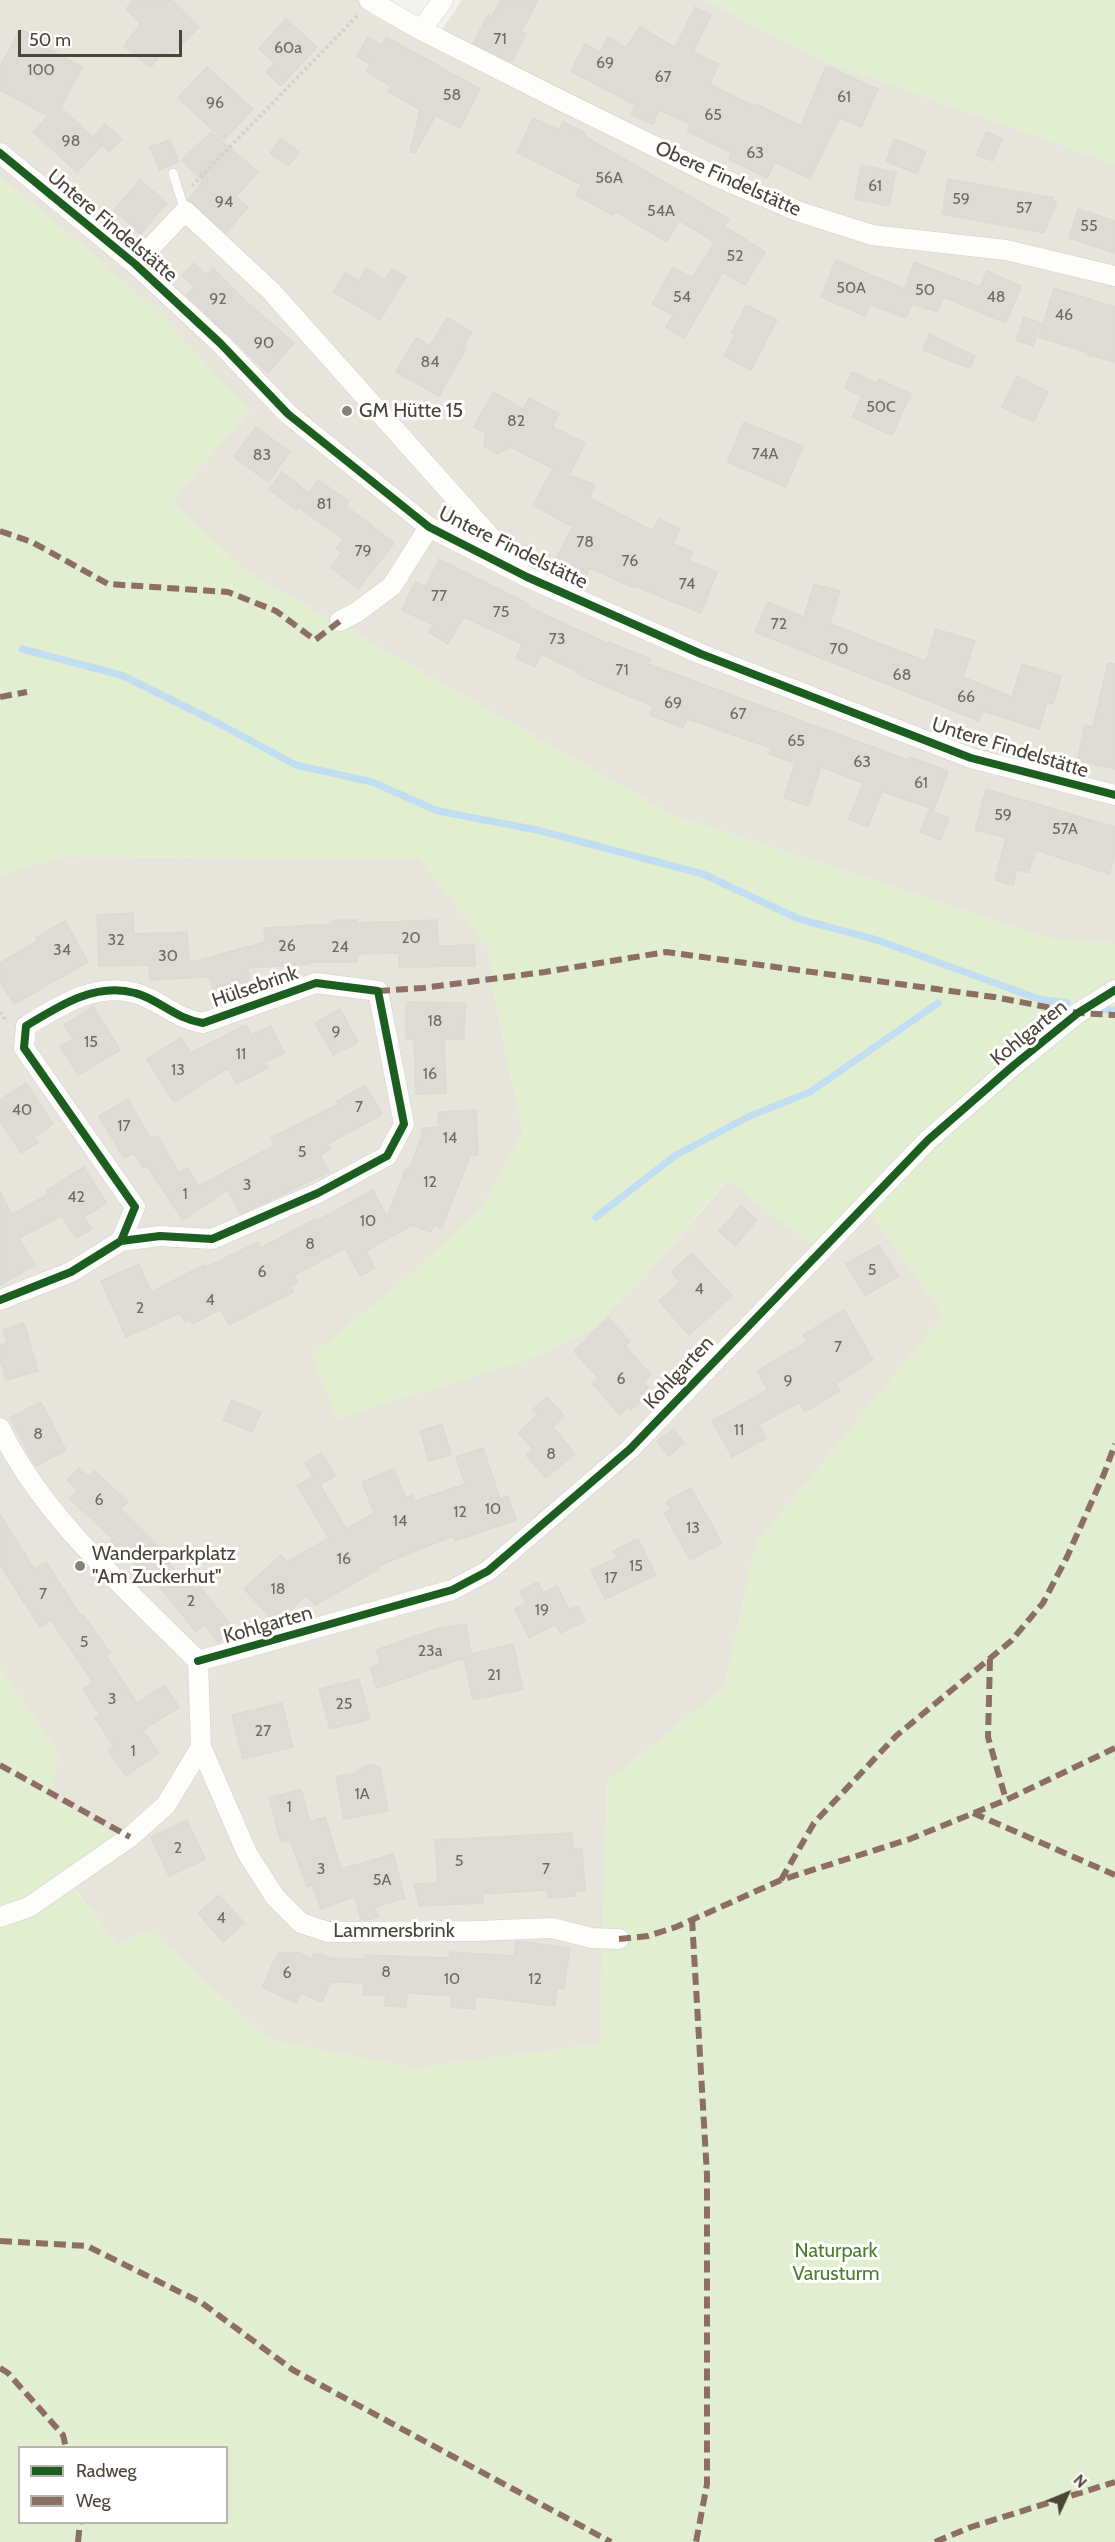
<!DOCTYPE html>
<html>
<head>
<meta charset="utf-8">
<style>
	body { margin:0 }
	#map { position:relative; width:1115px; height:2542px; overflow:hidden; background:#f4f2ee; font-family:Cabin,sans-serif }
	canvas { display:block }
	.legend { position:absolute; left:18px; top:2446px; width:210px; height:78px; box-sizing:border-box; background:#fff; border:2px solid #b7b4b0; margin:0; padding:8px 10px; list-style:none; font-size:18px; color:#4b4439 }
	.legend li { display:flex; align-items:center; gap:12px; height:30px }
	.legend b { width:30px; border:2px solid #b7b4b0 }
	.north { position:absolute; left:1037px; top:2464px; width:60px; height:60px; -webkit-text-stroke:4px #fff; paint-order:stroke; rotate:46deg; font-size:16px; font-weight:700; line-height:24px; text-align:center; color:#4b4439 }
	.north::after { content:''; display:block; margin:auto; width:21px; height:27px; background:#4b4439; clip-path:polygon(50% 0,100% 100%,50% 72%,0 100%) }
	.scale { position:absolute; left:18px; top:30px; width:164px; height:27px; box-sizing:border-box; border:3px solid #4b4439; border-top:0; padding-left:8px; font-size:18px; line-height:21px; white-space:nowrap; color:#4b4439; -webkit-text-stroke:4px #fff; paint-order:stroke }
</style>
</head>
<body>
<div id="map">
<canvas width="1115" height="2542"></canvas>
<ul class="legend">
<li><b style="height:8px;background:#1b5e20"></b>Radweg</li>
<li><b style="height:8px;background:#8d6e63"></b>Weg</li>
</ul>
<div class="north">N</div>
<div class="scale">50 m</div>
</div>
<script>
const ctx = document.querySelector('canvas').getContext('2d');
ctx.lineJoin = 'round';
function fill(path, color) { ctx.fillStyle = color; ctx.fill(path, 'evenodd'); }
function strokePath(path, color, width, dash) { ctx.strokeStyle = color; ctx.lineWidth = width; ctx.lineCap = dash ? 'butt' : 'round'; ctx.setLineDash(dash || []); ctx.stroke(path); }
function write(font, color, halo, rows, align = 'center') {
  ctx.font = font + ' Cabin,sans-serif'; ctx.lineWidth = 6; ctx.setLineDash([]); ctx.textBaseline = 'middle'; ctx.strokeStyle = halo; ctx.fillStyle = color; for (const [text, x, y, turn = 0] of rows) {
    ctx.save(); ctx.translate(x, y); ctx.rotate((+turn || 0) * Math.PI / 180); ctx.textAlign = isNaN(turn) ? turn : align; if (halo) ctx.strokeText(text, 0, 0); ctx.fillText(text, 0, 0); ctx.restore();
  }
}
fill(new Path2D(`
	M 0,0 L 379,0 L 369,13 L 431,46 L 462,0 L 706,0 L 821,60 L 1115,164 L 1115,944 L 1052,939 L 673,815 L 245,571 L 172,501 L 250,409 L 103,262 L 0,177 Z
	M 62,857 L 420,859 L 488,948 L 494,996 L 523,1132 L 482,1207 L 417,1269 L 638,1285 L 728,1180 L 816,1248 L 866,1208 L 944,1315 L 756,1544 L 724,1688 L 607,1782 L 600,2044 L 415,2068 L 269,2040 L 149,1930 L 117,1945 L 66,1877 L 49,1798 L 59,1754 L 0,1668 L 0,874 Z`), '#e7e4dc');
fill(new Path2D(`
	M 706,0 L 1115,0 L 1115,164 L 821,60 Z
	M 0,177 L 103,262 L 153,308 L 250,409 L 172,501 L 245,571 L 673,815 L 1052,939 L 1115,944 L 1115,2542 L 0,2542 L 0,1668 L 59,1754 L 50,1798 L 120,1835 L 66,1878 L 117,1945 L 149,1930 L 269,2040 L 415,2068 L 600,2044 L 607,1782 L 724,1688 L 756,1544 L 944,1315 L 866,1208 L 816,1248 L 727,1180 L 638,1285 L 593,1329 L 531,1359 L 337,1419 L 311,1355 L 417,1269 L 482,1207 L 523,1132 L 494,996 L 488,948 L 419,859 L 62,857 L 0,874 ZM 20,2448 L 226,2448 L 226,2522 L 20,2522 Z`), '#e1eecf');
fill(new Path2D(`
	M 326,415 L 421,483 L 413,495 L 318,427 Z
	M 0,1458 L 22,1492 L 154,1629 L 172,1653 L 152,1655 L 8,1503 L 0,1489 Z`), '#e6e3df');
strokePath(new Path2D(`
	M 22,649 L 121,675 L 214,721 L 296,765 L 372,782 L 438,811 L 537,830 L 703,874 L 799,919 L 877,940 L 1039,999 L 1067,1003
	M 1105,1010 L 1115,1010
	M 596,1217 L 676,1155 L 750,1116 L 810,1092 L 938,1003`), '#c0ddf1', 7);
const building = new Path2D(`
	M 134,0 L 172,0 L 199,27 L 168,58 L 162,52 L 151,67 L 124,46 L 141,24 L 126,9 Z
	M 501,0 L 538,0 L 521,32 L 526,34 L 512,62 L 473,43 L 488,15 L 492,17 Z
	M 695,7 L 711,15 L 693,52 L 719,64 L 710,84 L 755,107 L 756,104 L 801,126 L 826,66 L 878,89 L 861,127 L 840,118 L 810,179 L 775,162 L 767,178 L 729,159 L 732,153 L 687,131 L 691,124 L 659,110 L 653,124 L 631,115 L 635,105 L 571,71 L 585,44 L 600,52 L 608,37 L 626,48 L 640,26 L 675,48 Z
	M 286,19 L 317,47 L 281,86 L 266,72 L 275,63 L 259,49 Z
	M 20,29 L 47,43 L 45,47 L 82,67 L 61,108 L 102,145 L 77,172 L 33,132 L 48,116 L 0,90 L 0,67 Z
	M 368,37 L 381,46 L 386,37 L 480,89 L 460,128 L 436,115 L 415,153 L 410,152 L 420,110 L 388,91 L 391,86 L 366,71 L 370,64 L 357,56 Z
	M 207,67 L 253,109 L 224,140 L 178,98 Z
	M 533,118 L 559,130 L 563,122 L 585,133 L 584,136 L 729,219 L 724,226 L 765,252 L 745,285 L 723,272 L 684,338 L 666,327 L 673,315 L 652,304 L 673,267 L 692,278 L 715,242 L 679,220 L 667,242 L 615,211 L 613,215 L 576,195 L 582,185 L 517,152 Z
	M 105,124 L 122,139 L 109,152 L 93,137 Z
	M 211,132 L 258,172 L 236,197 L 248,207 L 226,233 L 188,200 L 203,181 L 182,160 Z
	M 986,132 L 1002,139 L 993,161 L 977,155 Z
	M 281,138 L 299,152 L 288,166 L 270,153 Z
	M 894,139 L 926,151 L 917,174 L 886,161 Z
	M 170,140 L 179,162 L 159,170 L 150,147 Z
	M 861,165 L 896,172 L 889,206 L 855,199 Z
	M 948,179 L 1054,198 L 1053,201 L 1057,202 L 1044,233 L 942,214 Z
	M 140,180 L 167,203 L 140,234 L 114,210 Z
	M 1078,209 L 1115,221 L 1115,253 L 1069,238 Z
	M 836,260 L 905,289 L 914,262 L 980,287 L 987,271 L 1021,286 L 1006,323 L 943,297 L 937,312 L 912,304 L 906,318 L 870,304 L 865,316 L 821,297 Z
	M 194,263 L 206,275 L 213,268 L 248,303 L 294,343 L 268,373 L 187,295 L 194,287 L 182,275 Z
	M 366,268 L 385,280 L 392,269 L 406,277 L 380,320 L 334,292 L 345,273 L 359,281 Z
	M 1054,288 L 1115,307 L 1115,362 L 1088,355 L 1089,353 L 1039,337 Z
	M 746,305 L 777,320 L 751,370 L 724,356 L 735,335 L 732,333 Z
	M 1024,317 L 1041,323 L 1033,346 L 1016,340 Z
	M 447,318 L 472,332 L 463,347 L 466,349 L 439,396 L 396,372 L 416,338 L 430,346 Z
	M 929,334 L 975,356 L 970,368 L 923,350 Z
	M 852,372 L 877,383 L 878,379 L 911,394 L 892,435 L 852,417 L 862,396 L 845,388 Z
	M 1017,376 L 1048,392 L 1034,422 L 1002,407 Z
	M 493,392 L 523,409 L 529,398 L 559,414 L 552,427 L 585,443 L 569,475 L 595,485 L 590,498 L 653,531 L 659,519 L 680,529 L 673,544 L 693,552 L 689,561 L 717,572 L 701,613 L 635,586 L 634,588 L 590,568 L 583,580 L 553,563 L 573,527 L 533,505 L 553,469 L 511,447 L 496,454 L 484,446 L 485,432 L 474,427 Z
	M 744,422 L 803,446 L 786,487 L 727,462 Z
	M 256,427 L 290,452 L 268,482 L 234,457 Z
	M 282,472 L 309,493 L 318,480 L 349,501 L 346,506 L 394,543 L 358,589 L 331,567 L 342,553 L 336,548 L 343,539 L 298,507 L 296,510 L 269,489 Z
	M 439,559 L 529,604 L 528,607 L 609,644 L 609,642 L 650,659 L 648,664 L 908,760 L 909,757 L 948,771 L 934,810 L 882,791 L 868,827 L 849,819 L 863,783 L 821,767 L 809,806 L 784,798 L 795,763 L 769,754 L 771,748 L 687,719 L 683,728 L 650,715 L 653,706 L 577,674 L 578,672 L 541,654 L 535,667 L 516,658 L 522,644 L 464,617 L 448,644 L 429,632 L 433,625 L 402,610 L 415,582 L 426,587 Z
	M 814,584 L 840,591 L 830,624 L 926,661 L 936,629 L 975,641 L 963,677 L 1012,697 L 1022,664 L 1061,676 L 1053,704 L 1047,702 L 1039,729 L 983,711 L 979,721 L 755,632 L 767,602 L 804,617 Z
	M 1108,663 L 1115,664 L 1115,769 L 1077,760 L 1085,725 L 1093,727 Z
	M 986,789 L 1115,827 L 1115,854 L 1109,874 L 1036,850 L 1028,873 L 1017,869 L 1013,885 L 995,880 L 1006,838 L 975,830 Z
	M 929,810 L 949,818 L 941,840 L 920,832 Z
	M 133,913 L 134,934 L 187,932 L 189,963 L 265,942 L 264,928 L 333,924 L 333,920 L 357,920 L 357,923 L 437,920 L 438,946 L 474,945 L 475,966 L 399,967 L 399,953 L 357,954 L 357,962 L 309,962 L 310,964 L 247,968 L 252,986 L 215,996 L 210,977 L 150,980 L 149,965 L 99,966 L 97,915 Z
	M 65,921 L 88,962 L 14,1004 L 0,981 L 0,963 L 38,941 L 36,938 Z
	M 406,1002 L 465,1003 L 464,1039 L 444,1039 L 446,1093 L 416,1094 L 414,1039 L 406,1039 Z
	M 93,1007 L 120,1050 L 78,1075 L 60,1046 L 73,1039 L 64,1025 Z
	M 340,1009 L 358,1042 L 333,1055 L 315,1023 Z
	M 246,1025 L 251,1035 L 271,1026 L 284,1053 L 265,1062 L 268,1068 L 236,1084 L 228,1068 L 174,1102 L 147,1059 L 181,1038 L 191,1053 Z
	M 26,1083 L 53,1124 L 34,1137 L 38,1142 L 21,1153 L 0,1121 L 0,1100 Z
	M 365,1085 L 382,1114 L 328,1144 L 331,1149 L 320,1155 L 329,1172 L 240,1214 L 228,1190 L 183,1220 L 147,1166 L 143,1168 L 134,1153 L 124,1158 L 99,1116 L 128,1099 L 151,1139 L 158,1136 L 179,1173 L 187,1168 L 199,1186 L 275,1145 L 271,1138 L 339,1104 L 337,1101 Z
	M 476,1110 L 478,1155 L 470,1156 L 442,1228 L 434,1225 L 431,1232 L 412,1225 L 366,1251 L 375,1268 L 360,1276 L 345,1248 L 294,1275 L 298,1282 L 290,1286 L 293,1292 L 229,1325 L 221,1309 L 192,1324 L 190,1320 L 185,1322 L 180,1313 L 126,1337 L 101,1281 L 139,1264 L 151,1292 L 204,1265 L 205,1268 L 258,1242 L 261,1248 L 315,1219 L 317,1221 L 373,1190 L 387,1217 L 406,1168 L 410,1168 L 422,1135 L 422,1128 L 439,1127 L 438,1112 Z
	M 84,1167 L 106,1203 L 84,1217 L 92,1229 L 76,1238 L 62,1216 L 19,1238 L 35,1265 L 0,1285 L 0,1192 L 12,1214 L 49,1194 L 46,1191 Z
	M 741,1206 L 757,1220 L 735,1246 L 719,1231 Z
	M 879,1245 L 898,1276 L 865,1296 L 846,1264 Z
	M 692,1253 L 732,1296 L 689,1335 L 659,1301 L 680,1282 L 671,1272 Z
	M 844,1310 L 873,1360 L 836,1383 L 840,1390 L 805,1412 L 799,1402 L 759,1425 L 766,1438 L 732,1457 L 712,1421 L 768,1390 L 757,1371 L 807,1342 L 803,1335 Z
	M 608,1318 L 630,1341 L 625,1346 L 651,1375 L 643,1382 L 652,1392 L 631,1410 L 628,1407 L 620,1415 L 592,1383 L 598,1378 L 574,1351 Z
	M 24,1323 L 38,1371 L 6,1380 L 0,1359 L 0,1345 L 7,1343 L 3,1330 Z
	M 547,1397 L 564,1416 L 553,1427 L 575,1454 L 546,1478 L 526,1455 L 533,1449 L 518,1433 L 537,1415 L 532,1410 Z
	M 232,1400 L 261,1412 L 252,1432 L 223,1420 Z
	M 41,1402 L 66,1450 L 36,1466 L 10,1418 Z
	M 442,1424 L 451,1455 L 429,1461 L 420,1431 Z
	M 673,1429 L 684,1443 L 669,1456 L 657,1441 Z
	M 483,1448 L 500,1499 L 508,1496 L 516,1520 L 455,1541 L 453,1536 L 378,1566 L 379,1569 L 315,1605 L 306,1596 L 276,1623 L 244,1589 L 281,1555 L 287,1562 L 329,1538 L 297,1486 L 313,1476 L 305,1463 L 321,1453 L 335,1476 L 320,1485 L 346,1529 L 374,1513 L 362,1482 L 394,1469 L 406,1498 L 413,1495 L 415,1501 L 465,1484 L 456,1457 Z
	M 79,1468 L 89,1477 L 95,1471 L 128,1502 L 121,1509 L 159,1547 L 157,1549 L 180,1576 L 187,1571 L 234,1629 L 218,1642 L 205,1625 L 196,1632 L 142,1565 L 139,1568 L 111,1541 L 113,1539 L 70,1499 L 78,1490 L 67,1480 Z
	M 691,1488 L 722,1543 L 690,1560 L 664,1513 L 671,1510 L 666,1502 Z
	M 0,1514 L 34,1569 L 46,1562 L 81,1616 L 83,1615 L 110,1653 L 106,1656 L 137,1703 L 165,1685 L 179,1707 L 143,1730 L 159,1753 L 126,1776 L 108,1750 L 114,1746 L 95,1718 L 100,1715 L 83,1689 L 93,1682 L 51,1620 L 40,1627 L 0,1565 Z
	M 638,1539 L 656,1575 L 605,1599 L 591,1570 L 617,1558 L 613,1551 Z
	M 538,1582 L 543,1593 L 557,1586 L 569,1610 L 578,1606 L 585,1621 L 560,1633 L 555,1624 L 529,1638 L 515,1609 L 526,1604 L 520,1591 Z
	M 466,1624 L 471,1654 L 513,1644 L 523,1689 L 473,1700 L 464,1658 L 377,1688 L 370,1668 L 381,1663 L 376,1650 L 437,1629 Z
	M 359,1679 L 370,1719 L 330,1729 L 319,1689 Z
	M 282,1703 L 293,1747 L 243,1759 L 232,1715 Z
	M 373,1765 L 380,1769 L 388,1811 L 344,1819 L 336,1777 L 356,1773 L 364,1766 Z
	M 301,1789 L 310,1822 L 325,1817 L 341,1869 L 393,1854 L 405,1898 L 375,1907 L 378,1917 L 367,1920 L 361,1920 L 355,1897 L 321,1909 L 312,1885 L 307,1887 L 290,1840 L 281,1842 L 269,1798 Z
	M 187,1820 L 205,1859 L 169,1876 L 151,1837 Z
	M 572,1833 L 573,1849 L 582,1848 L 585,1891 L 575,1891 L 575,1896 L 548,1898 L 548,1890 L 483,1894 L 483,1903 L 419,1906 L 414,1884 L 438,1883 L 435,1840 Z
	M 219,1895 L 244,1923 L 223,1942 L 198,1913 Z
	M 516,1941 L 570,1948 L 564,1989 L 557,1988 L 555,2006 L 476,1996 L 475,2009 L 451,2007 L 452,1996 L 407,1993 L 406,2007 L 385,2006 L 386,1995 L 363,1995 L 364,1983 L 331,1982 L 322,2002 L 301,1993 L 296,2003 L 262,1987 L 278,1953 L 300,1953 L 311,1959 L 314,1954 L 322,1954 L 331,1958 L 365,1959 L 364,1955 L 449,1958 L 450,1952 L 514,1956 Z`);
fill(building, '#dedbd6');
strokePath(building, '#dcd9d4', 1.5);
const service = new Path2D(`
	M 173,173 L 185,211`);
const minor = new Path2D(`
	M 369,0 L 421,30 L 560,100 L 713,175 L 800,212 L 872,235 L 1006,250 L 1115,276
	M 421,30 L 443,0
	M 0,153 L 135,264 L 220,343 L 288,414 L 429,527 L 527,577 L 701,654 L 971,758 L 1115,795
	M 135,264 L 185,211 L 271,291 L 519,569
	M 340,621 L 357,612 L 392,586 L 429,527
	M 0,1300 L 71,1272 L 121,1241 L 160,1236 L 212,1239 L 318,1193 L 387,1156 L 404,1124 L 378,991 L 316,983 L 203,1023 C 175,1019 159,999 135,993 C 95,982 59,1006 26,1026 L 24,1048 L 135,1207 L 121,1241
	M 0,1428 C 44,1519 128,1590 198,1661 L 201,1747 L 247,1853 L 275,1897 L 301,1923 L 328,1932 L 476,1931 L 552,1928 L 592,1938 L 619,1939
	M 198,1661 L 452,1590 L 488,1571 L 630,1449 L 928,1140 L 1014,1065 L 1078,1013 L 1115,990
	M 0,1917 L 29,1907 L 130,1837 L 166,1805 L 201,1747`);
strokePath(service, '#d2d0cb', 10);
strokePath(minor, '#d2d0cb', 21);
strokePath(new Path2D(`
	M 192,186 L 358,15
	M 0,1012 L 7,1022`), '#d3d2cc', 4, [3, 3]);
strokePath(service, '#fdfdfc', 9);
strokePath(minor, '#fdfdfc', 20);
strokePath(new Path2D(`
	M 0,531 L 32,542 L 108,584 L 228,592 L 276,611 L 315,640 L 340,621
	M 0,697 L 27,692
	M 378,991 L 423,988 L 545,972 L 666,952 L 994,997 L 1078,1013 L 1115,1015
	M 990,1659 L 988,1737 L 1006,1800
	M 0,1765 L 130,1837
	M 973,1813 L 1115,1875
	M 781,1880 L 814,1823 L 896,1736 L 1011,1641 L 1043,1603 L 1067,1557 L 1104,1474 L 1115,1444
	M 692,1919 L 707,2175 L 707,2484 L 696,2542
	M 619,1939 L 648,1936 L 676,1927 L 781,1880 L 910,1839 L 1006,1800 L 1115,1748
	M 0,2241 L 87,2246 L 202,2303 L 293,2370 L 611,2542
	M 0,2368 L 8,2373 L 63,2435 L 66,2448
	M 78,2542 L 80,2522
	M 935,2542 L 971,2527 L 1115,2482`), '#8d6e63', 6, [12, 6]);
strokePath(new Path2D(`
	M 0,153 L 135,264 L 220,343 L 288,414 L 429,527 L 527,577 L 701,654 L 971,758 L 1115,795
	M 0,1300 L 71,1272 L 121,1241 L 160,1236 L 212,1239 L 318,1193 L 387,1156 L 404,1124 L 378,991 L 316,983 L 203,1023 C 175,1019 159,999 135,993 C 95,982 59,1006 26,1026 L 24,1048 L 135,1207 L 121,1241
	M 198,1661 L 452,1590 L 488,1571 L 630,1449 L 928,1140 L 1014,1065 L 1078,1013 L 1115,990`), '#1b5e20', 8);
for (const [x, y, r, color] of [
	[347,411,6,"#868178"],
	[80,1566,6,"#868178"]
]) { const dot = new Path2D(); dot.arc(x, y, r, 0, 2 * Math.PI); ctx.fillStyle = color; ctx.fill(dot); strokePath(dot, '#fff', 2); }
write('16px', '#706a61', null, [
	["71",500,39],
	["60a",288,48],
	["69",605,63],
	["100",41,70],
	["67",663,77],
	["58",452,95],
	["61",844,97],
	["96",215,103],
	["65",713,115],
	["98",71,141],
	["63",755,153],
	["56A",609,178],
	["61",875,186],
	["59",961,199],
	["94",224,202],
	["57",1024,208],
	["54A",661,211],
	["55",1089,226],
	["52",735,256],
	["50A",851,288],
	["50",925,290],
	["54",682,297],
	["48",996,297],
	["92",218,299],
	["46",1064,315],
	["90",264,343],
	["84",430,362],
	["50C",881,407],
	["82",516,421],
	["74A",765,454],
	["83",262,455],
	["81",324,504],
	["78",585,542],
	["79",363,551],
	["76",630,561],
	["74",687,584],
	["77",439,596],
	["75",501,612],
	["72",779,624],
	["73",557,639],
	["70",839,649],
	["71",622,670],
	["68",902,675],
	["66",966,697],
	["69",673,703],
	["67",738,714],
	["65",796,741],
	["63",862,762],
	["61",921,783],
	["59",1003,815],
	["57A",1065,829],
	["20",411,938],
	["32",116,940],
	["26",287,946],
	["24",340,947],
	["34",62,950],
	["30",168,956],
	["18",435,1021],
	["9",336,1032],
	["15",91,1042],
	["11",241,1054],
	["13",178,1070],
	["16",430,1074],
	["7",359,1107],
	["40",22,1110],
	["17",124,1126],
	["14",450,1138],
	["5",302,1152],
	["12",430,1182],
	["3",247,1185],
	["1",185,1194],
	["42",76,1197],
	["10",368,1221],
	["8",310,1244],
	["5",872,1270],
	["6",262,1272],
	["4",699,1289],
	["4",210,1300],
	["2",140,1308],
	["7",838,1347],
	["6",621,1379],
	["9",788,1381],
	["11",739,1430],
	["8",38,1434],
	["8",551,1454],
	["6",99,1500],
	["10",493,1509],
	["12",460,1512],
	["14",400,1521],
	["13",693,1528],
	["16",344,1559],
	["15",636,1566],
	["17",611,1578],
	["18",278,1589],
	["7",43,1594],
	["2",191,1601],
	["19",542,1610],
	["5",84,1642],
	["23a",430,1651],
	["21",494,1675],
	["3",112,1699],
	["25",344,1704],
	["27",263,1731],
	["1",133,1751],
	["1A",362,1794],
	["1",289,1807],
	["2",178,1848],
	["5",459,1861],
	["3",321,1869],
	["7",546,1869],
	["5A",382,1880],
	["4",221,1918],
	["8",386,1972],
	["6",287,1973],
	["10",452,1979],
	["12",535,1979]
]);
write('20px', '#4b4439', '#fff', [
	["Obere Findelstätte",728,179,24],
	["Untere Findelstätte",112,226,40],
	["Untere Findelstätte",513,548,26],
	["Untere Findelstätte",1010,748,17],
	["Hülsebrink",255,987,-19],
	["Kohlgarten",1029,1033,-39],
	["Kohlgarten",679,1373,-47],
	["Kohlgarten",268,1625,-16],
	["Lammersbrink",394,1931]
]);
write('20px', '#4b4439', '#fff', [
	["GM Hütte 15",359,411],
	["Wanderparkplatz",92,1554],
	["\"Am Zuckerhut\"",92,1577]
], 'left');
write('20px', '#4a7f2a', '#fff', [
	["Naturpark",836,2251],
	["Varusturm",836,2274]
]);
</script>
</body>
</html>
